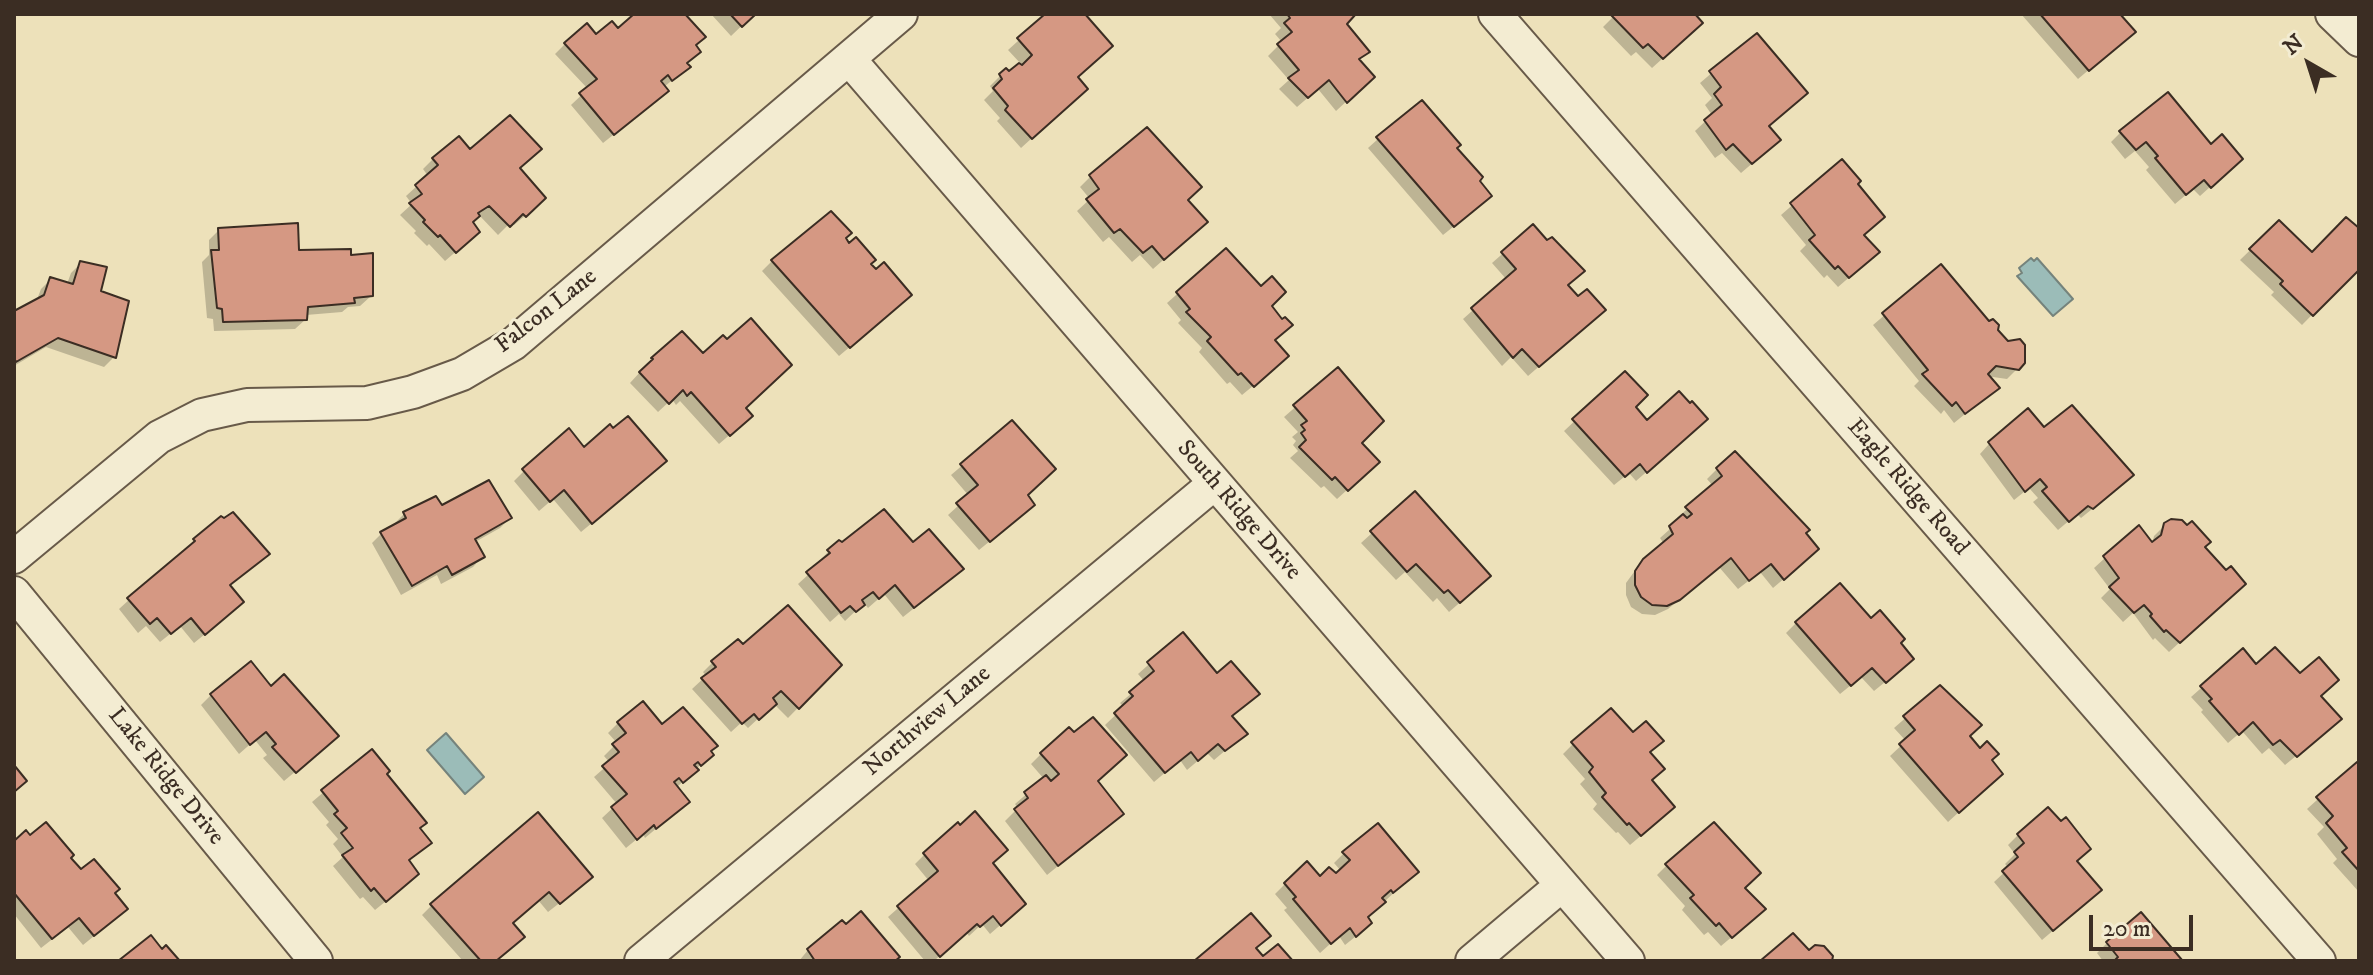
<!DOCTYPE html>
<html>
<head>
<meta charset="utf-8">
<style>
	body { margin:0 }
	#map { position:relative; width:2373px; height:975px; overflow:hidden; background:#ede1ba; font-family:"IM FELL DW Pica",serif }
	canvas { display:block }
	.frame { position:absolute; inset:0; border:16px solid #3b2d23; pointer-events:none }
	.north { position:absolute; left:2269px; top:24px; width:80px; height:80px; -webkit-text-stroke:6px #f3ecd2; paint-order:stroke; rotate:321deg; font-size:22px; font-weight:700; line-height:32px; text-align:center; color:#3b2d23 }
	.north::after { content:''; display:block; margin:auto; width:28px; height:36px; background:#3b2d23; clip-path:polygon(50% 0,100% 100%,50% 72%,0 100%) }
	.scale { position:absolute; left:2089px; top:915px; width:104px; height:36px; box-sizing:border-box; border:4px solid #3b2d23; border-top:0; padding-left:10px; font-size:24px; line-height:28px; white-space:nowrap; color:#3b2d23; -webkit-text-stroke:6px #f3ecd2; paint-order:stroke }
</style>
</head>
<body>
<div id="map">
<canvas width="2373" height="975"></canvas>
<div class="frame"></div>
<div class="north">N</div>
<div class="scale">20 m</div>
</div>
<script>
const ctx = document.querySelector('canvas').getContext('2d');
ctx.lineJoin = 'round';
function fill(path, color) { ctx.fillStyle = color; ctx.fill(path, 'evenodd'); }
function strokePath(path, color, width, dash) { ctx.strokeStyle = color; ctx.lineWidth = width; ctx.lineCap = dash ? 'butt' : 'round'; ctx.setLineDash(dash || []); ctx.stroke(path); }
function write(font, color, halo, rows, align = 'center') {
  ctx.font = font + ' "IM FELL DW Pica",serif'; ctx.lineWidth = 6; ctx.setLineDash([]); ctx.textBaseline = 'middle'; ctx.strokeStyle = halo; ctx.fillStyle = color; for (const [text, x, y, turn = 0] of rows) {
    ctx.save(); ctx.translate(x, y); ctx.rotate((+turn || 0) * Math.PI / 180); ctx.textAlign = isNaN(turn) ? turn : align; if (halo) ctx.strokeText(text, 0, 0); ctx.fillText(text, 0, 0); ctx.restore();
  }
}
const water = new Path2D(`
	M 2031,258 L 2034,261 L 2037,258 L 2073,299 L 2053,316 L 2017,276 L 2022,273 L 2019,268 Z
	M 446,733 L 484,777 L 465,794 L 427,750 Z`);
fill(water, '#9bbcb8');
strokePath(water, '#75837c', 2);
fill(new Path2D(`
	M 637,14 L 682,14 L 694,46 L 686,64 L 688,67 L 664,87 L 656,101 L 603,143 L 571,105 L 588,89 L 555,54 L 565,44 L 617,31 Z
	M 711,14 L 754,14 L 731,36 Z
	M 1048,14 L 1082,14 L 1075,99 L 1021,148 L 997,121 L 1000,118 L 984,100 L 993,91 L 990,86 L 1000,76 L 1021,64 L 1008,50 Z
	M 1269,14 L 1354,14 L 1345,24 L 1367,51 L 1358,61 L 1362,87 L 1336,111 L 1318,89 L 1297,107 L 1279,89 L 1289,80 L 1268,56 L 1282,42 L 1275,34 L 1281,28 Z
	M 1616,14 L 1693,14 L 1691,33 L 1652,68 L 1636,52 L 1631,56 L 1603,27 Z
	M 2021,14 L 2118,14 L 2123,41 L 2078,79 Z
	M 1756,35 L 1768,150 L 1741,173 L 1722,153 L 1715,158 L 1695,131 L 1712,115 L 1705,105 L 1712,98 L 1700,83 Z
	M 2121,132 L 2230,169 L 2200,196 L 2193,189 L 2175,204 L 2146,170 L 2149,167 L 2135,151 L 2125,159 L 2111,142 Z
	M 1378,139 L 1455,148 L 1479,206 L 1443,235 L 1368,148 Z
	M 469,152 L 517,169 L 534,208 L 514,225 L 511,222 L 498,235 L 479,215 L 471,223 L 467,242 L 445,261 L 429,244 L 427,246 L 414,233 L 416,231 L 400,215 L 412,204 L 406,196 L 428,176 L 423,169 L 433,159 Z
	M 1842,162 L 1855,184 L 1867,262 L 1838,287 L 1827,275 L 1824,278 L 1800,251 L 1806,245 L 1781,215 Z
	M 1090,177 L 1186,200 L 1195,232 L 1153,269 L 1140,255 L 1132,262 L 1109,237 L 1103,242 L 1077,211 L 1090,199 L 1080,187 Z
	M 2279,222 L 2312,255 L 2359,231 L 2359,267 L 2302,325 L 2271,295 L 2274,292 L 2240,260 Z
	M 1533,227 L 1547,243 L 1566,286 L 1593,320 L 1528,376 L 1511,357 L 1502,366 L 1463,319 L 1507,280 L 1492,263 Z
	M 219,230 L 297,252 L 349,257 L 371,296 L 360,306 L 348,307 L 342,312 L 306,315 L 306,319 L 295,329 L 214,331 L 213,319 L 207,318 L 202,262 L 209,255 L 209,240 Z
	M 843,238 L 900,305 L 839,356 L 762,271 L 772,261 Z
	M 1226,251 L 1269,306 L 1277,366 L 1242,395 L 1230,382 L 1227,384 L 1199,352 L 1202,348 L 1178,323 L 1181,320 L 1167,303 Z
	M 81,263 L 114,357 L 104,367 L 46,347 L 14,366 L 14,314 L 36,302 L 41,289 L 51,279 L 67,284 L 71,273 Z
	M 1941,267 L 2023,363 L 2007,379 L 1986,376 L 1997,388 L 1954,423 L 1944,410 L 1941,414 L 1914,386 L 1919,381 L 1873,325 Z
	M 682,334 L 744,408 L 740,426 L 719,444 L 680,401 L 676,405 L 672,399 L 658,412 L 630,383 L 652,359 Z
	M 1338,370 L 1367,472 L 1337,499 L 1324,486 L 1321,488 L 1290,458 L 1298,451 L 1293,445 L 1296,441 L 1292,437 L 1298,432 L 1284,417 Z
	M 1625,374 L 1633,407 L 1646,422 L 1696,429 L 1636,481 L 1629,473 L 1614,485 L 1564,431 Z
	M 1012,423 L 1025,495 L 1022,515 L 979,550 L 948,515 L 969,496 L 951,475 Z
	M 2044,430 L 2122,485 L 2081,518 L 2077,514 L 2058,530 L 2033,502 L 2038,498 L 2029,488 L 2014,500 L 1980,454 L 1989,444 Z
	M 584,450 L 655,471 L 581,532 L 553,499 L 539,511 L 514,481 L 524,471 Z
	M 1717,469 L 1804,533 L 1807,559 L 1773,588 L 1760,572 L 1738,589 L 1719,567 L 1668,609 L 1655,615 L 1642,614 L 1631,607 L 1626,595 L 1626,583 L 1634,572 L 1664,544 L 1660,538 L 1679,521 L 1677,518 L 1713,486 L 1707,479 Z
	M 1415,494 L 1479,586 L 1449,612 L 1437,598 L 1433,602 L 1405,572 L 1396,580 L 1361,543 Z
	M 441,508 L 510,518 L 500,528 L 475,542 L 483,556 L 473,567 L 441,584 L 437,575 L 401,595 L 372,543 L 382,533 L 395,526 L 394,524 L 404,514 Z
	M 2165,525 L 2203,547 L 2225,573 L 2233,594 L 2169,652 L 2155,638 L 2153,640 L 2133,613 L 2123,622 L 2101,598 L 2110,589 L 2094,568 L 2138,528 L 2152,545 L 2154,536 Z
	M 195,540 L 257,564 L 229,586 L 232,612 L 194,643 L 180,626 L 160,642 L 146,626 L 138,633 L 119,609 Z
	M 913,545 L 951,579 L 903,617 L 884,594 L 868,608 L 864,603 L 845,621 L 839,614 L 830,622 L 798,584 L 821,563 L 819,561 L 829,551 Z
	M 1796,623 L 1898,643 L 1901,669 L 1874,691 L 1861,677 L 1840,694 L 1786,633 Z
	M 1182,635 L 1217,676 L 1230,717 L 1245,734 L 1214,760 L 1207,753 L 1187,770 L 1180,760 L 1154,782 L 1105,725 L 1124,707 L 1120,703 L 1145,682 L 1138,674 Z
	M 743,647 L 840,665 L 788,718 L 774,704 L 748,728 L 742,722 L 731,732 L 692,689 L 706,676 L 703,672 L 713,662 Z
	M 2243,651 L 2256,667 L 2319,697 L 2329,729 L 2285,765 L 2269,748 L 2262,754 L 2242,731 L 2228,743 L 2201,712 L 2203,710 L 2191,697 Z
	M 1940,688 L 1967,736 L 1990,760 L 1990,784 L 1948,822 L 1890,756 L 1906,741 L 1894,728 Z
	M 211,695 L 326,746 L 284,781 L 263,758 L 267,755 L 255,740 L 239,754 L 201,705 Z
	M 618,723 L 662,727 L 711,755 L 676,788 L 677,811 L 645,838 L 643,834 L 626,848 L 602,818 L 617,804 L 594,777 L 610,763 L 604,756 L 617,743 L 608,733 Z
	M 1633,735 L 1661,741 L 1649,753 L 1650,781 L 1663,817 L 1630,845 L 1618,832 L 1616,833 L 1593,809 L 1597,804 L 1580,784 L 1585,779 L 1563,754 L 1573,744 Z
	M 371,752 L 429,843 L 408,862 L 407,884 L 375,910 L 363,897 L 360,899 L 333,866 L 343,857 L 333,844 L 338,839 L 326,825 L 329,822 L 312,802 Z
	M 1041,754 L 1096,781 L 1122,814 L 1047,875 L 1005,821 L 1018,808 L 1015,804 L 1044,779 L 1031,764 Z
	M 2357,764 L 2359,766 L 2359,892 L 2333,863 L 2337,859 L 2317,834 L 2324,827 L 2307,809 Z
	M 2018,835 L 2075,862 L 2089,900 L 2042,940 L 1994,882 L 2009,868 L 2005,864 L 2015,854 L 2008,845 Z
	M 14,843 L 69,858 L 81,872 L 113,893 L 115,919 L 83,945 L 68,927 L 41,948 L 14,914 Z
	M 1344,853 L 1406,882 L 1366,918 L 1360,933 L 1345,945 L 1339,936 L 1320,953 L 1284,910 L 1287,908 L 1275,894 L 1285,884 L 1336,875 L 1341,871 L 1334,863 Z
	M 925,854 L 991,863 L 1013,914 L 990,934 L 982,924 L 969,936 L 966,932 L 934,961 L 925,961 L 888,917 L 929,881 L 915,864 Z
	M 1667,865 L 1743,888 L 1753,919 L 1721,946 L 1708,932 L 1704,935 L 1682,910 L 1685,906 L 1657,875 Z
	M 580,887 L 548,912 L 538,900 L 511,924 L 495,961 L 463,961 L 422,915 L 432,905 Z
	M 2107,943 L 2179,960 L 2103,961 L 2097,953 Z
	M 808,950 L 893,961 L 799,961 Z`), '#0003');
const building = new Path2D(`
	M 634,14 L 685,14 L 706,37 L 696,45 L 701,52 L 687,63 L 691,67 L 672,81 L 668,75 L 661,81 L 669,91 L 614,135 L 579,93 L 597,79 L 564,43 L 587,23 L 596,34 L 612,21 L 618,28 Z
	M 730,14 L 756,14 L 742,27 Z
	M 1045,14 L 1085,14 L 1113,46 L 1078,77 L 1088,89 L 1032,139 L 1005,110 L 1008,106 L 993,88 L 1002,79 L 999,74 L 1006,68 L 1009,71 L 1019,63 L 1022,65 L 1032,55 L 1017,38 Z
	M 1287,14 L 1356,14 L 1347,24 L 1370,52 L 1359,59 L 1375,77 L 1347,103 L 1329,80 L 1308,98 L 1288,78 L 1299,70 L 1277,44 L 1292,32 L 1284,23 L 1290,18 Z
	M 1613,14 L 1695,14 L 1703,23 L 1663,59 L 1648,44 L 1643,48 L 1611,15 Z
	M 2040,14 L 2120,14 L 2136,32 L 2089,71 Z
	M 1757,33 L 1808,93 L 1769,126 L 1781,140 L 1752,164 L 1733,144 L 1726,150 L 1704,120 L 1722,105 L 1714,94 L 1721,87 L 1709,71 Z
	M 2168,92 L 2211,144 L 2222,134 L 2243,159 L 2211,188 L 2204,180 L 2186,195 L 2155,158 L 2158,156 L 2146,142 L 2136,150 L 2119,131 Z
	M 1422,100 L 1461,145 L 1457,148 L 1483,177 L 1480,181 L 1492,196 L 1454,227 L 1376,137 Z
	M 510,115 L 542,149 L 520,168 L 546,198 L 526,217 L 523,214 L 510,227 L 489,206 L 478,213 L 480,216 L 473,222 L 480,232 L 456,253 L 440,235 L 438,237 L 423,222 L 425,220 L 409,203 L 422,194 L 415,185 L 438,165 L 432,158 L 459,136 L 470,149 Z
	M 1147,127 L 1202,187 L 1188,200 L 1208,222 L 1164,260 L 1152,246 L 1143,253 L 1120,229 L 1114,233 L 1086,199 L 1099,189 L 1089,175 Z
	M 1842,159 L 1861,181 L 1858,184 L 1885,217 L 1864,235 L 1880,252 L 1849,278 L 1838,266 L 1835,269 L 1809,240 L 1815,235 L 1790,203 Z
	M 831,211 L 852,233 L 846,238 L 849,243 L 856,237 L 876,260 L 871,264 L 876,269 L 884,262 L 912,295 L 850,348 L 771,260 Z
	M 2346,217 L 2359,228 L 2359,270 L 2313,316 L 2280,284 L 2283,281 L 2249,249 L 2279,220 L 2312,252 Z
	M 298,223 L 299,250 L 351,249 L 351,255 L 373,253 L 373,296 L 354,298 L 355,303 L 308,307 L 307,320 L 223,322 L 222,309 L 217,308 L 211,250 L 219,250 L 218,228 Z
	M 1533,224 L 1547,240 L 1552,237 L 1585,271 L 1568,285 L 1578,296 L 1587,289 L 1606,310 L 1539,367 L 1522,349 L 1513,358 L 1471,308 L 1516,269 L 1501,252 Z
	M 1226,248 L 1261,286 L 1272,276 L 1286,292 L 1272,306 L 1282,319 L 1285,317 L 1293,325 L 1275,340 L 1289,356 L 1254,387 L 1241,373 L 1238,375 L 1207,341 L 1211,337 L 1186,312 L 1190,309 L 1176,292 Z
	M 80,261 L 107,267 L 101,291 L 129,301 L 116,358 L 58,338 L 16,362 L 14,358 L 14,311 L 44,295 L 50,277 L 73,284 Z
	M 1941,264 L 1989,321 L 1993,319 L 1999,325 L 1998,330 L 2008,341 L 2020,339 L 2025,345 L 2025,363 L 2019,370 L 1996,366 L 1988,374 L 2000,388 L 1965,414 L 1956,402 L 1952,406 L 1922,374 L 1928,370 L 1882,313 Z
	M 751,318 L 792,365 L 746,408 L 753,416 L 730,436 L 691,392 L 687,396 L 683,390 L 669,404 L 639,372 L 653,359 L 651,358 L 682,331 L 703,353 L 723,335 L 727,339 Z
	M 1338,367 L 1384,421 L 1362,443 L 1380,462 L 1348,491 L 1335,477 L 1332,480 L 1299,447 L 1306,440 L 1301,433 L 1305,430 L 1301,425 L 1307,421 L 1293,405 Z
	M 1625,371 L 1648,395 L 1636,407 L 1647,420 L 1679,391 L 1690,403 L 1692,401 L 1708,419 L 1647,473 L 1640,464 L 1625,477 L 1572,419 Z
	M 2072,405 L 2134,475 L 2093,509 L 2088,506 L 2069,522 L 2042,491 L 2047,487 L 2040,479 L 2025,492 L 1988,442 L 2028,408 L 2044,427 Z
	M 628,416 L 667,461 L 592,524 L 564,490 L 550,502 L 522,469 L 569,428 L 584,447 L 610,424 L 613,428 Z
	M 1012,420 L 1056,469 L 1028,495 L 1035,505 L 990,542 L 956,503 L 978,485 L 960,464 Z
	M 1735,451 L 1810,530 L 1806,533 L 1819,549 L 1784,580 L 1771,564 L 1749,581 L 1731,558 L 1680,600 L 1667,606 L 1652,605 L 1641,597 L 1635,585 L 1635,571 L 1643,559 L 1673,534 L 1669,526 L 1683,514 L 1687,518 L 1692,514 L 1685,507 L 1722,476 L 1716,468 Z
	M 489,480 L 512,518 L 475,539 L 485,557 L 452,575 L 447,566 L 412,586 L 380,532 L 406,518 L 403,512 L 436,496 L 442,505 Z
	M 1415,491 L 1491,576 L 1460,603 L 1448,590 L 1444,593 L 1416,564 L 1407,572 L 1370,531 Z
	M 884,509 L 913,542 L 929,529 L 964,569 L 914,608 L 895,585 L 879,599 L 873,592 L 862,600 L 865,605 L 856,612 L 850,606 L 841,613 L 806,572 L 830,553 L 827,550 L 839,540 L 842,542 Z
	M 233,512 L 270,554 L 230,585 L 244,602 L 205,635 L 191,618 L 171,634 L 157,618 L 150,624 L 127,598 L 195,541 L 193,539 L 221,516 L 224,518 Z
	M 2171,519 L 2182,520 L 2187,525 L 2192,521 L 2211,542 L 2205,547 L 2226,570 L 2231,566 L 2246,584 L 2180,643 L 2166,630 L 2164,632 L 2150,616 L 2152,614 L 2144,605 L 2134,613 L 2109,587 L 2119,578 L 2103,556 L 2139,525 L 2152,542 L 2161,535 L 2164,523 Z
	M 1840,583 L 1871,618 L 1880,610 L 1905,639 L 1901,643 L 1914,659 L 1886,683 L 1872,668 L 1851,686 L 1795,622 Z
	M 788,605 L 842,665 L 799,709 L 781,691 L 773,698 L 777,704 L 759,720 L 754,714 L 742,724 L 701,678 L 716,667 L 711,661 L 738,639 L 743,644 Z
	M 1183,632 L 1217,673 L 1231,661 L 1260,694 L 1232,716 L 1248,734 L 1225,751 L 1218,744 L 1198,761 L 1191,752 L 1165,773 L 1114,713 L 1133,696 L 1129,692 L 1154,671 L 1147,662 Z
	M 2275,647 L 2300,673 L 2319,657 L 2339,680 L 2321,696 L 2342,719 L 2297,757 L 2280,740 L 2273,745 L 2253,722 L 2239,735 L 2209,701 L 2212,699 L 2200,686 L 2243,648 L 2256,664 Z
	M 251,661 L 271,686 L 284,674 L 339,736 L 296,773 L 272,747 L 276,744 L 266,732 L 250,745 L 210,694 Z
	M 1940,685 L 1982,725 L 1970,736 L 1980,748 L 1987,741 L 1999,754 L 1992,760 L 2003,774 L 1959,813 L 1899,744 L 1915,730 L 1903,716 Z
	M 643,701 L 662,724 L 683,707 L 718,746 L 711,751 L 714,755 L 701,766 L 698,762 L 694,765 L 699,770 L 683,783 L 679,778 L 674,782 L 690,802 L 656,829 L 654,825 L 637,840 L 611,807 L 627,794 L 602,766 L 619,752 L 612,744 L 626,733 L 617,722 Z
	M 1611,708 L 1633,732 L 1646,721 L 1664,741 L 1650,752 L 1665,769 L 1652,780 L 1675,807 L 1641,836 L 1629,823 L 1627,825 L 1602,797 L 1606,793 L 1589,772 L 1593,767 L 1571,742 Z
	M 1093,717 L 1127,755 L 1098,781 L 1124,814 L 1058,866 L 1014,809 L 1028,798 L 1024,792 L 1046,775 L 1051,781 L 1059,774 L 1040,753 L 1069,727 L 1074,732 Z
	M 372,749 L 390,771 L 387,774 L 427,823 L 420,828 L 432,843 L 409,860 L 419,874 L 386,902 L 374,888 L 371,891 L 342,855 L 353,848 L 341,833 L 347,828 L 334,814 L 338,811 L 321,790 Z
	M 2357,762 L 2359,763 L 2359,871 L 2342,852 L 2347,848 L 2326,823 L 2333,816 L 2316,797 Z
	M 14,765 L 27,781 L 14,792 Z
	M 2048,807 L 2061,821 L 2066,817 L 2091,849 L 2077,861 L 2102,890 L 2053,931 L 2002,871 L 2018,857 L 2014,852 L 2024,843 L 2017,834 Z
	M 975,811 L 1008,850 L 993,863 L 1026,904 L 1001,926 L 993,916 L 980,927 L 977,924 L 940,957 L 897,906 L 938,871 L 923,853 L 958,822 L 960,825 Z
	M 538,812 L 593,877 L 560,904 L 549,892 L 513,923 L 525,937 L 496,961 L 481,961 L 430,904 Z
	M 46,822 L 74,855 L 71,858 L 81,869 L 94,859 L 120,889 L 115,893 L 128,909 L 94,936 L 79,918 L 52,939 L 14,893 L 14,841 L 26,830 L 30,835 Z
	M 1714,822 L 1761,873 L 1745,888 L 1766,909 L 1732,938 L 1719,923 L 1716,926 L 1690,898 L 1694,895 L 1665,864 Z
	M 1378,823 L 1419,872 L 1393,893 L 1391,890 L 1382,898 L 1386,902 L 1368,917 L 1372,923 L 1356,937 L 1350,928 L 1331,944 L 1293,899 L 1296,897 L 1284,883 L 1307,861 L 1320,876 L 1329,867 L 1336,873 L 1350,860 L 1342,852 Z
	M 861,911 L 900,957 L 895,961 L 815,961 L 807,949 L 842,920 L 846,924 Z
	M 2141,912 L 2182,960 L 2114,961 L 2118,957 L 2106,942 Z
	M 1251,913 L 1271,936 L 1256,948 L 1263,956 L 1278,944 L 1293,961 L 1194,961 Z
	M 1793,933 L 1809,950 L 1815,945 L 1824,946 L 1833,956 L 1832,961 L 1760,961 Z
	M 151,935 L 162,949 L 166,945 L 180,961 L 118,961 Z`);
fill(building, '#d59883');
strokePath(building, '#3b2d23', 2);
const minor = new Path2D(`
	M 1495,14 L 2319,961
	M 2332,14 L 2359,40
	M 849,59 L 1628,961
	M 14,557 L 159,437 L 202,415 L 247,405 L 367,403 L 413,392 L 462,374 L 513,344 L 901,14
	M 14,593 L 316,961
	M 641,961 L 1215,483
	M 1472,961 L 1562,885`);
strokePath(minor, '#685a49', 36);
strokePath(minor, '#f3ecd2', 32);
write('24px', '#3b2d23', '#f3ecd2', [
	["Falcon Lane",547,312,-38],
	["Eagle Ridge Road",1907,488,49],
	["South Ridge Drive",1238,511,49],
	["Northview Lane",928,722,-40],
	["Lake Ridge Drive",165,777,51]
]);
</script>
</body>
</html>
